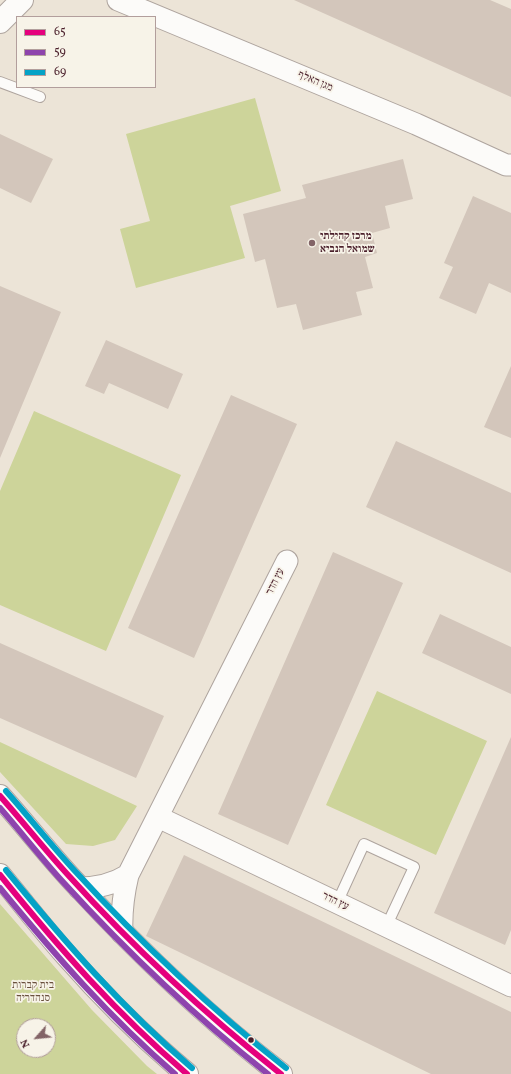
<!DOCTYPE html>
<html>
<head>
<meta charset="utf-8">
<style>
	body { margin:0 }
	#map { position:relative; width:511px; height:1074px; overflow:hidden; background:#ece4d7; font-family:Vollkorn,serif }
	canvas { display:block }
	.legend { position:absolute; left:16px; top:16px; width:140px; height:72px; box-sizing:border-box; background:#f7f3e8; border:1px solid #b29e9c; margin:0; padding:5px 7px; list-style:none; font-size:12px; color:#4a1f2b }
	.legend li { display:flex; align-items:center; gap:8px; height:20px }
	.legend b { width:20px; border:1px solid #b29e9c }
	.north { position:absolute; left:16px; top:1018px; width:40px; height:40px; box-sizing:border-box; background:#f7f3e8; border:1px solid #b29e9c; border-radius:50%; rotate:243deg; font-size:11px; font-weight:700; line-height:16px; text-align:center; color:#4a1f2b }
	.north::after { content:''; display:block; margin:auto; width:14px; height:18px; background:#836467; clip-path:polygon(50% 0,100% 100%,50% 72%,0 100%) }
</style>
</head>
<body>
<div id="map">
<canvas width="511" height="1074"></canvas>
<ul class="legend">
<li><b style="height:5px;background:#e5007d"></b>65</li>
<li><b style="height:5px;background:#8e44ad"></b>59</li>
<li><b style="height:5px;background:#04a2c6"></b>69</li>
</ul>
<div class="north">N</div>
</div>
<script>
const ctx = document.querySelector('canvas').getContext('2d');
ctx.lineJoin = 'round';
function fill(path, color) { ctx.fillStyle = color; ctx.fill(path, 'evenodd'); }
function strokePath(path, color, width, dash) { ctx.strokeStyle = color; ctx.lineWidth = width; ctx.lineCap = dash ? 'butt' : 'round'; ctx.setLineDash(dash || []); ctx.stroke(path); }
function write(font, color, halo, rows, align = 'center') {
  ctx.font = font + ' Vollkorn,"Frank Ruhl Libre",serif'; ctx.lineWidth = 3.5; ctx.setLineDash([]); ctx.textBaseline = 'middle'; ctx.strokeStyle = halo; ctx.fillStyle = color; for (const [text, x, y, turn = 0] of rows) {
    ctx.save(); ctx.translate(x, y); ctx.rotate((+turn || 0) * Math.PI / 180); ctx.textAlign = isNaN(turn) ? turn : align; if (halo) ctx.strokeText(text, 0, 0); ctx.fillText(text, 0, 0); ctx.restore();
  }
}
fill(new Path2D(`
	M 255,98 L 281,191 L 230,206 L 245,258 L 136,288 L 120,229 L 150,221 L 126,134 Z
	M 34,411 L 181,475 L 106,651 L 0,605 L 0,491 Z
	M 377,691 L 487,741 L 436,855 L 326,805 Z
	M 0,742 L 137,806 L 115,840 L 93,846 L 66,844 L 0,772 Z
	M 0,904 L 92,1010 L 147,1066 L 157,1074 L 0,1074 ZM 24,1026 L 48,1026 L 48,1050 L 24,1050 Z`), '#cdd49a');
fill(new Path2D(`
	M 294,0 L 490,0 L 511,9 L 511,97 Z
	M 0,134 L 53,159 L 31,203 L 0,188 Z
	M 403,159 L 413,199 L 385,206 L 390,228 L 372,233 L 377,253 L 365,257 L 373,288 L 356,292 L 362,315 L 303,330 L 296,304 L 277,308 L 265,259 L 255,262 L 243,214 L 306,198 L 302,185 Z
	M 473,196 L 511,213 L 511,293 L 489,283 L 476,314 L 439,298 L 453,267 L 444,263 Z
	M 0,286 L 61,312 L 0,458 Z
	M 106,340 L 183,374 L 168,409 L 109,383 L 104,394 L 85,386 Z
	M 511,366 L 511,438 L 484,427 Z
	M 231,395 L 297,424 L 194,658 L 128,628 Z
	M 396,441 L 511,493 L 511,573 L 366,507 Z
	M 333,552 L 403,583 L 288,845 L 218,814 Z
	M 440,614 L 511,647 L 511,694 L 422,653 Z
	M 0,643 L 164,716 L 136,778 L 0,718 Z
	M 511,737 L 511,930 L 505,945 L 434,913 Z
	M 184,855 L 511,1012 L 511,1074 L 431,1074 L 146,936 Z`), '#d3c6bb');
const service = new Path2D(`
	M 0,82 L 40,97
	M 337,903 L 364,844 L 414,867 L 386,927`);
const minor = new Path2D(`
	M 118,0 L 416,124 L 506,165 L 511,165
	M 158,817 L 511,986
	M 79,888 C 97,888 112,885 128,875
	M 122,933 C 121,911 123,896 128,875 L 287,561`);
const tertiary = new Path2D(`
	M 0,22 L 22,0
	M 0,796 C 27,826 52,859 80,888 C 142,955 208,1018 281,1074
	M 0,875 C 22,902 43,929 66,955 C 103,997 144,1038 187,1074`);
strokePath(service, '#aea49e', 12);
strokePath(minor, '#aea49e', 23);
strokePath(tertiary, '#aea49e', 24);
strokePath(service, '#fcfbf9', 10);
strokePath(minor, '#fcfbf9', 21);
strokePath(tertiary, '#fcfbf9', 22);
strokePath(new Path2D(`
	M 0,796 C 23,822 45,850 69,876 C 134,948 205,1014 281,1074
	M 0,875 C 59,948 116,1013 187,1074`), '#e5007d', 6);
strokePath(new Path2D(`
	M 0,808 C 21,832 41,858 63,882 C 126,951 194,1016 268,1074
	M 0,888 C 54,954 110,1018 175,1074`), '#8e44ad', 6);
strokePath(new Path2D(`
	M 6,791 C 29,817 51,845 75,871 C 140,942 210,1008 286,1068
	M 6,870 C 65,942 121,1007 192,1068`), '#04a2c6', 6);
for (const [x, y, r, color] of [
	[312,243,4,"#836467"],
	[251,1040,3.5,"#4a1f2b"]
]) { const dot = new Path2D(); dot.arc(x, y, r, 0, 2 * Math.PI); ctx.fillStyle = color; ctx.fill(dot); strokePath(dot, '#f7f3e8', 1.5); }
write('11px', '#4a1f2b', '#f7f3e8', [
	["מגן האלף",315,82,23],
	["עץ הדר",276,582,-63],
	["עץ הדר",335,902,26]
]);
write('bold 11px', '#4a1f2b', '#f7f3e8', [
	["מרכז קהילתי",320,237],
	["שמואל הנביא",320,250]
], 'left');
write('11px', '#6a513e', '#f7f3e8', [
	["בית קברות",33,986],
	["סנהדריה",33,999]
]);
</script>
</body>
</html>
